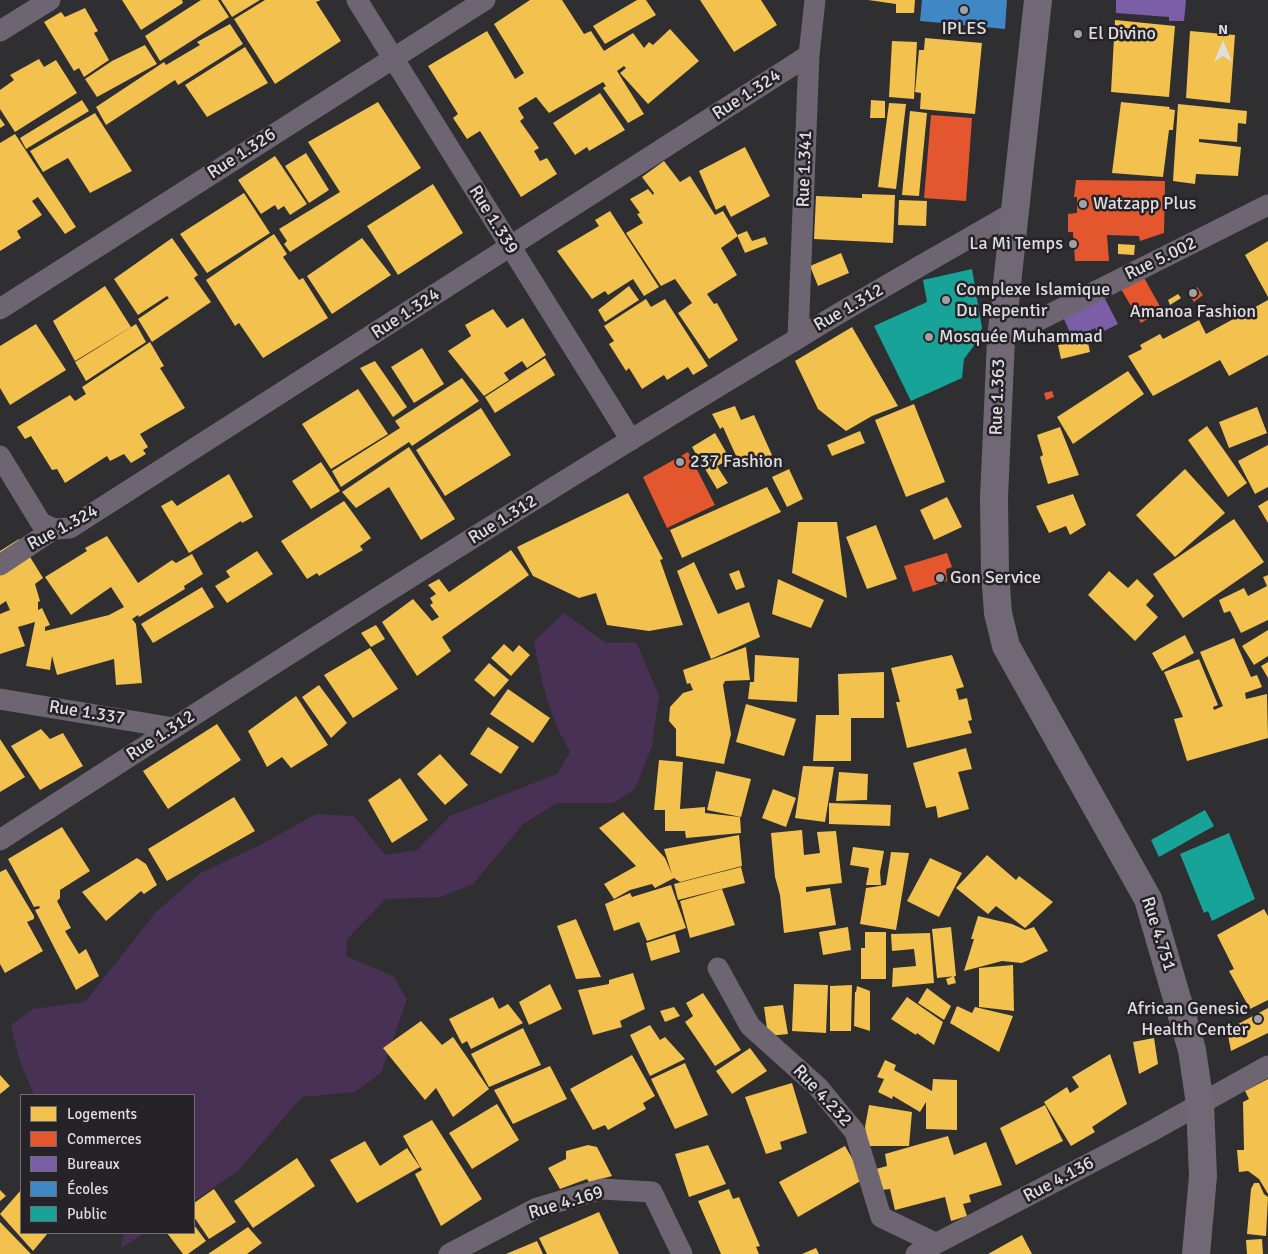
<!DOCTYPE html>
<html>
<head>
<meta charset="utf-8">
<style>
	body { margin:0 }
	#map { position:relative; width:1268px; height:1254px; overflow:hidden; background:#2f2e30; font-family:Signika,sans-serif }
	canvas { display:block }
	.legend { position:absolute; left:20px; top:1094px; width:175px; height:140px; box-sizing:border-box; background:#252327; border:1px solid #6f6d71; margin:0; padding:6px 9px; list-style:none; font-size:15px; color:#dedddf }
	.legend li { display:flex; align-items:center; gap:10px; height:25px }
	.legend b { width:25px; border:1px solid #6f6d71 }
	.north { position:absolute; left:1198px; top:20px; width:50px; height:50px; -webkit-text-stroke:4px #252327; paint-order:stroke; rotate:0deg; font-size:14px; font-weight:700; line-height:20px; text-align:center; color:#dedddf }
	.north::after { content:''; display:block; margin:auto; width:18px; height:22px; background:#dedddf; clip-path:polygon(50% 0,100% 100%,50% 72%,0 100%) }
</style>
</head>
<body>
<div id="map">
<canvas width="1268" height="1254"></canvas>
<ul class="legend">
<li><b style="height:14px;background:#f2c14e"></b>Logements</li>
<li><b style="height:14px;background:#e4572e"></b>Commerces</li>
<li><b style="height:14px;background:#7b5ea7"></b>Bureaux</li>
<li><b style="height:14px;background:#3f88c5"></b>Écoles</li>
<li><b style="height:14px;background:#17a398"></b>Public</li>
</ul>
<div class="north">N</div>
</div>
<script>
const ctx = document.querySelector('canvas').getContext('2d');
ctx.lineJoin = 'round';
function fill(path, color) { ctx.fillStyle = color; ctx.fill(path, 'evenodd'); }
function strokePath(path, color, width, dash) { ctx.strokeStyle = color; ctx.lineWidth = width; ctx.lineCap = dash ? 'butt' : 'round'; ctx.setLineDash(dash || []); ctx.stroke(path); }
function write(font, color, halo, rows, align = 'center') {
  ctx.font = font + ' Signika,sans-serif'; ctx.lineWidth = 5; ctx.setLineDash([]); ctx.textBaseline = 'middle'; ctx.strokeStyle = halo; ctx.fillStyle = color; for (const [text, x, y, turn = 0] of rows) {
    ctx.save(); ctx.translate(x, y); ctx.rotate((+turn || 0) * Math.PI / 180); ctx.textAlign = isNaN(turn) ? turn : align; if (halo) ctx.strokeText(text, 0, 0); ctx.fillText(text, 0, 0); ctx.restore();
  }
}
fill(new Path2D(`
	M 564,613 L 606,643 L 636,642 L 659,695 L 652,746 L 635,789 L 613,803 L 557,803 L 523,824 L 473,884 L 441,897 L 386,899 L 347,939 L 346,956 L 393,976 L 407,999 L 381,1073 L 355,1092 L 302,1097 L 238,1171 L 194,1201 L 194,1095 L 34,1095 L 20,1062 L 11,1025 L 33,1009 L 85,1002 L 156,912 L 201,873 L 262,844 L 316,814 L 354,816 L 385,855 L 417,850 L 450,816 L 557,774 L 570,752 C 548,713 542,684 534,641 Z
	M 124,1233 L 145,1233 L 121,1248 Z`), '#483155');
fill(new Path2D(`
	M 122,0 L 182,0 L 183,3 L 141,30 Z
	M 201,0 L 218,0 L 229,17 L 160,61 L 145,36 Z
	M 221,0 L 260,0 L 232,17 Z
	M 265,0 L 321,0 L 316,2 L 341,41 L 275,84 L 234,19 Z
	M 530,0 L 562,0 L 584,34 L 591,31 L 604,51 L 633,33 L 644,48 L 649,42 L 653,45 L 670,29 L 699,61 L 648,104 L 620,73 L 626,68 L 624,66 L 617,71 L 644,114 L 628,123 L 603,88 L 606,86 L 603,82 L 549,113 L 536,97 L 518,108 L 524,118 L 520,121 L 539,148 L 534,151 L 540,161 L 547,158 L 557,174 L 521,197 L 480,131 L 467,139 L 453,118 L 458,114 L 428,66 L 487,31 L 515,79 L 524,73 L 494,24 Z
	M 637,0 L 646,0 L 656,15 L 605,44 L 593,26 Z
	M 700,0 L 761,0 L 777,25 L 734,52 Z
	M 868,0 L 915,0 L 914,13 L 896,13 L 896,4 Z
	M 85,8 L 98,31 L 94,33 L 109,60 L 84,77 L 79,68 L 74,71 L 44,22 L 61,12 L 65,17 Z
	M 1115,20 L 1175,26 L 1169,97 L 1111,92 Z
	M 230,24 L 243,44 L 178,85 L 175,80 L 106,125 L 96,107 L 164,62 L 166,65 L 200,45 L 197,42 Z
	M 1190,31 L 1235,35 L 1230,103 L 1186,98 Z
	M 925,38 L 982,43 L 975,114 L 920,109 L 921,93 L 915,92 L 919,50 L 924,50 Z
	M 892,41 L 917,42 L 914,99 L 889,97 Z
	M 145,45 L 157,64 L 97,97 L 85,79 L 112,61 Z
	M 245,47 L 268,83 L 207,117 L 185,85 Z
	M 39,59 L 44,67 L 56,60 L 77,93 L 15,132 L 0,109 L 0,90 L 14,80 L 10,75 Z
	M 600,93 L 625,130 L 589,151 L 587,147 L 575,155 L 553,123 Z
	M 82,100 L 89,111 L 26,149 L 20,138 Z
	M 871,100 L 885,101 L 885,118 L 870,118 Z
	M 378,102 L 421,168 L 290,252 L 284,244 L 287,241 L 279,229 L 340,192 L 308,142 Z
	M 1121,102 L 1170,107 L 1169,109 L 1175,110 L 1173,130 L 1169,130 L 1163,177 L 1112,173 Z
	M 889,103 L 906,104 L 896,189 L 878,187 Z
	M 1178,104 L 1247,111 L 1246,124 L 1238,123 L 1237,142 L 1199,139 L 1199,142 L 1241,147 L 1238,176 L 1196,174 L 1195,184 L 1173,181 Z
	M 910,111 L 927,113 L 919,196 L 902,195 Z
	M 95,113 L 132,171 L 90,193 L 68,158 L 43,172 L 30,151 Z
	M 0,118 L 5,125 L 0,128 Z
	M 15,134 L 76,227 L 65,234 L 38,197 L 32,201 L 42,215 L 17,231 L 21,238 L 0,251 L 0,143 Z
	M 745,147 L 770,196 L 731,217 L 725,205 L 716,210 L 699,171 Z
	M 306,153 L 329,190 L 309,203 L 285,166 Z
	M 275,156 L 307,204 L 290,215 L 284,206 L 278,210 L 275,205 L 261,214 L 238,180 Z
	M 664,161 L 680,182 L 690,176 L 715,215 L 723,211 L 738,236 L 721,248 L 737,275 L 707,294 L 714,304 L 717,303 L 738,340 L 709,359 L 678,313 L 692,303 L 675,279 L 661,286 L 626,233 L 643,223 L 637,214 L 640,213 L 630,199 L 648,189 L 653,195 L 654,193 L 642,177 Z
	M 433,184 L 463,233 L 398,275 L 367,226 Z
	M 244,193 L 270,233 L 207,273 L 180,234 Z
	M 862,194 L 895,195 L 893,243 L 814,239 L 816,196 L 862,198 Z
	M 899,200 L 927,201 L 926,226 L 898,225 Z
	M 610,211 L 659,287 L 644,296 L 633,279 L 608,295 L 605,291 L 592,299 L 557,251 L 599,226 L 595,220 Z
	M 747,231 L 752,241 L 765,237 L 768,244 L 745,253 L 737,235 Z
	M 274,234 L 287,254 L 283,257 L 299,280 L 303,278 L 328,318 L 263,358 L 239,323 L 235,326 L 206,280 Z
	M 172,238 L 198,275 L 194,278 L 211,302 L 152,342 L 138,319 L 169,298 L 167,296 L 138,315 L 114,279 Z
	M 362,238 L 391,275 L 332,314 L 307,276 Z
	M 1268,241 L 1268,297 L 1245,255 Z
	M 1118,244 L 1135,245 L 1134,255 L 1118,254 Z
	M 841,253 L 849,273 L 818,286 L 810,266 Z
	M 105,286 L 131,327 L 75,361 L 53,321 Z
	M 629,286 L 639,300 L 605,322 L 598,310 Z
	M 1178,294 L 1181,298 L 1170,305 L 1168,300 Z
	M 646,299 L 651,307 L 665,299 L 708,366 L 693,375 L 688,367 L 667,380 L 664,375 L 642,389 L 629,368 L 626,371 L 609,344 L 614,341 L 604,326 Z
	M 1268,300 L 1268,355 L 1229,376 L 1220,360 L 1153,396 L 1128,356 L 1142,349 L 1140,345 L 1160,334 L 1163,339 L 1199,320 L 1206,334 Z
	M 493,309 L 507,328 L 523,318 L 546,355 L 527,368 L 522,361 L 504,373 L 509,380 L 484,396 L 448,351 L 471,336 L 465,325 Z
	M 36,324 L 66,370 L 10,405 L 0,388 L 0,346 Z
	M 136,324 L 146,342 L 86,381 L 75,362 Z
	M 852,327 L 898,406 L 872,416 L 846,431 L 818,409 L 795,361 Z
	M 1087,338 L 1090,352 L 1061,359 L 1058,345 Z
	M 150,342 L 164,366 L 160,368 L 185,408 L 140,434 L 148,447 L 143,450 L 146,454 L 131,463 L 124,454 L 110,461 L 107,456 L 65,483 L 57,469 L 52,470 L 31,436 L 25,439 L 17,427 L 70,395 L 75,401 L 86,394 L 82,387 Z
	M 422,348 L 444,384 L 414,403 L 391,367 Z
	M 545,358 L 555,375 L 495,413 L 485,397 Z
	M 375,361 L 407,407 L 393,417 L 360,368 Z
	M 1128,371 L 1144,394 L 1073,444 L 1057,417 Z
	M 462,378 L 479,401 L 412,446 L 409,442 L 341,487 L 332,471 L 400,428 L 395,421 Z
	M 358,389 L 388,434 L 331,469 L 302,424 Z
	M 914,404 L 945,482 L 906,497 L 875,420 Z
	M 735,406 L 741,420 L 754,415 L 772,455 L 742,469 L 723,427 L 720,429 L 712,414 Z
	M 1257,407 L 1267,433 L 1229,448 L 1219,422 Z
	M 481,408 L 511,455 L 445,496 L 416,450 Z
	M 1207,426 L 1247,483 L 1228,497 L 1188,440 Z
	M 1060,427 L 1079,475 L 1048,484 L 1040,457 L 1043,455 L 1037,435 Z
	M 860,431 L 865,443 L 832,456 L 827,445 Z
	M 715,433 L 730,459 L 717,466 L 728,483 L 717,489 L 692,447 Z
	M 1268,445 L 1268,487 L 1255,494 L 1238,461 Z
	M 409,447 L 455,519 L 421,540 L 389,487 L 356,508 L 342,492 Z
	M 321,462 L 340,491 L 311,509 L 292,481 Z
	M 789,469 L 803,499 L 787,507 L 772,477 Z
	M 1185,469 L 1225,513 L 1175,557 L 1136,515 Z
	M 229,474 L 253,517 L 242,523 L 241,521 L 189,553 L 161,506 L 172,500 L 177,506 Z
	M 767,487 L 781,512 L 682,558 L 670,530 Z
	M 628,493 L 663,559 L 660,560 L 683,625 L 649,631 L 607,625 L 596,593 L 579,598 L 533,576 L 517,547 Z
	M 1073,494 L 1086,525 L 1070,535 L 1066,526 L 1049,533 L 1036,506 Z
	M 947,497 L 962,527 L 934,540 L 920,510 Z
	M 1268,500 L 1268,523 L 1258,506 Z
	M 344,501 L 371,538 L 360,546 L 363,550 L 319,576 L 317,573 L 307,579 L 281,541 Z
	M 1234,519 L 1264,562 L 1183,618 L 1153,574 Z
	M 798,522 L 837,522 L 847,598 L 792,573 Z
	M 876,525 L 897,579 L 867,589 L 846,537 Z
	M 107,536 L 138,583 L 172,560 L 176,563 L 192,554 L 203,574 L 184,586 L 185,589 L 139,617 L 138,615 L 132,619 L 136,624 L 142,683 L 116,685 L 114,659 L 57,675 L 52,656 L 50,670 L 26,666 L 35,622 L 18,627 L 25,646 L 0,654 L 0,614 L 10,610 L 6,601 L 0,605 L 0,551 L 19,539 L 43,578 L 35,584 L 40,601 L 38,602 L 38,610 L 42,608 L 50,625 L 45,627 L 45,631 L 109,615 L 124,607 L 111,587 L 71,615 L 45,577 L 87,551 L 85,548 Z
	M 511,550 L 529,575 L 442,637 L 451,651 L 417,676 L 382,622 L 413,599 L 432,621 L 439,617 L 430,605 L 433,603 L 430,598 L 436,594 L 428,585 L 439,579 L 449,592 Z
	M 257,551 L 273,574 L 227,603 L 215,586 L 230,577 L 226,571 Z
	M 694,562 L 718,614 L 749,602 L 760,637 L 711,659 L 677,571 Z
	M 739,570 L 745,587 L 736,590 L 729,574 Z
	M 1109,571 L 1128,588 L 1137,579 L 1154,596 L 1146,605 L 1158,617 L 1135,641 L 1088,595 Z
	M 1268,575 L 1268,620 L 1241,633 L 1230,611 L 1224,613 L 1219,600 L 1244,588 L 1248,596 L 1267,586 L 1263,577 Z
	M 778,579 L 824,600 L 811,628 L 772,614 Z
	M 202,587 L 214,607 L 153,643 L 141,624 Z
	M 376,625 L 385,639 L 371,647 L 361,633 Z
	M 1268,630 L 1268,656 L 1254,665 L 1242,646 Z
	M 1185,635 L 1194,653 L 1162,671 L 1152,653 Z
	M 1234,638 L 1251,677 L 1257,675 L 1262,687 L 1245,693 L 1246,699 L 1267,694 L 1268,738 L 1187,761 L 1174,719 L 1183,717 L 1164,672 L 1199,659 L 1218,705 L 1213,707 L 1214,710 L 1223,706 L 1200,652 Z
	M 504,644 L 513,652 L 519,645 L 530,655 L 511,676 L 491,658 Z
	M 746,647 L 750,680 L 725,681 L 723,685 L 731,734 L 724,764 L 676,756 L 676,729 L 669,721 L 670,707 L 683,693 L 693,690 L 690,683 L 687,684 L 683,670 Z
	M 370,648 L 398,689 L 353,718 L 324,675 Z
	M 755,655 L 799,658 L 797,702 L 748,699 L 750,682 L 754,682 Z
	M 952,655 L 964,687 L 956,689 L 959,700 L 967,698 L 972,720 L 968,721 L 972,733 L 907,748 L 896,702 L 900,702 L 891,668 Z
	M 1268,662 L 1268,678 L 1261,666 Z
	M 489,663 L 509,680 L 494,697 L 474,680 Z
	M 884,672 L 884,718 L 851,718 L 851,761 L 813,761 L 816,715 L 839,715 L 838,674 Z
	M 319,685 L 347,723 L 331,738 L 302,697 Z
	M 508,689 L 550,718 L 533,743 L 490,714 Z
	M 296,696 L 328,745 L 291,768 L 282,757 L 267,767 L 248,731 Z
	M 746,704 L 796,719 L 784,756 L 736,742 Z
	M 217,724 L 241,760 L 168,809 L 143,771 Z
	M 488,727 L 519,747 L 501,774 L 470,754 Z
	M 41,729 L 50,739 L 63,733 L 83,766 L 40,790 L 11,746 Z
	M 0,739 L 25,777 L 0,792 Z
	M 966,748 L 972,769 L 958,772 L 969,809 L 938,818 L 936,806 L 926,808 L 913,763 Z
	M 440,754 L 468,785 L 445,805 L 417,774 Z
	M 659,760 L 683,762 L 680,809 L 705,807 L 705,813 L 740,817 L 741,833 L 686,838 L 685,831 L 665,831 L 665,810 L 654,810 Z
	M 803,766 L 834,767 L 825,822 L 795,818 Z
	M 716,771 L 751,779 L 741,817 L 707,810 Z
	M 839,772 L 868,774 L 867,800 L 836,801 Z
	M 400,778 L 428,820 L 392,843 L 368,800 Z
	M 773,789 L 796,798 L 786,827 L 762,818 Z
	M 234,797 L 255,831 L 167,881 L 148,849 Z
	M 829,803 L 891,805 L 890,826 L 829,824 Z
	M 623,812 L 665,858 L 672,874 L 664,849 L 739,835 L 742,866 L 680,882 L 674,878 L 655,888 L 652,884 L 630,890 L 614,899 L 604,884 L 636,866 L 599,828 Z
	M 62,827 L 90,871 L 60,890 L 60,898 L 57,901 L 71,928 L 65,931 L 79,954 L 86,949 L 99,976 L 76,990 L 35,910 L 40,908 L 39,906 L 34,907 L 8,859 Z
	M 802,830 L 804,855 L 820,853 L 817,832 L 836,831 L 842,883 L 806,887 L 806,892 L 830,888 L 836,925 L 784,933 L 780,895 L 775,877 L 771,833 Z
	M 853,847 L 884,851 L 880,872 L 881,885 L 866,885 L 869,868 L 850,865 Z
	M 891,852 L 909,853 L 896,930 L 860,924 L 866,888 L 886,885 Z
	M 987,855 L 1016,880 L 1019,876 L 1053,902 L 1025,928 L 996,906 L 988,914 L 956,888 Z
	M 137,858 L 146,864 L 157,885 L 144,894 L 141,891 L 106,921 L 82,892 Z
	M 930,858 L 962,873 L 939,917 L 907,901 Z
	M 741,867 L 745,883 L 678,900 L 674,884 Z
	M 6,869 L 34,916 L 34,919 L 27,922 L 43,951 L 5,973 L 0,964 L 0,872 Z
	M 671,885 L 686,928 L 647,941 L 639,922 L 614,931 L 605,904 L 630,893 L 632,897 Z
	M 722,889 L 735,925 L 690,938 L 680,901 Z
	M 1264,909 L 1268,916 L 1268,1000 L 1250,1009 L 1229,971 L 1234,969 L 1217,935 Z
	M 978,916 L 1012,924 L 1025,930 L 1034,927 L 1048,951 L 1022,963 L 1002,961 L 964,971 L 974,939 L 971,939 Z
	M 576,919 L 601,977 L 576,979 L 557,926 Z
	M 848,927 L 851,950 L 823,955 L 819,932 Z
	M 951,927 L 956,976 L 937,978 L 932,929 Z
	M 865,932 L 886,932 L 886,979 L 861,979 L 861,948 L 865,948 Z
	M 930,933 L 934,983 L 892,987 L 893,968 L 916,966 L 914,949 L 892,951 L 891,934 Z
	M 675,934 L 680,952 L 651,961 L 646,943 Z
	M 1013,965 L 1014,1011 L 979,1007 L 979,968 Z
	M 633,973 L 645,1009 L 620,1021 L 622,1027 L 593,1035 L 578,990 L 609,984 L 609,980 Z
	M 954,976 L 956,983 L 948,985 L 946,979 Z
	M 550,984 L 562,1009 L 529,1025 L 519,1002 Z
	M 794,984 L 828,985 L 826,1033 L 792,1031 Z
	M 852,985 L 851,1031 L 830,1031 L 830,986 Z
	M 857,986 L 870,991 L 870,1031 L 854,1026 L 855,992 L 856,992 Z
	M 927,988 L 951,1006 L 944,1020 L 918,1003 Z
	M 703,993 L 741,1050 L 715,1066 L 685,1022 L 693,1016 L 686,1003 Z
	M 493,997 L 499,1009 L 508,1004 L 523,1023 L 471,1049 L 467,1041 L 462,1044 L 449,1019 Z
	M 907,997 L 943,1022 L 934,1045 L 917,1033 L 916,1035 L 891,1019 Z
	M 783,1005 L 788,1034 L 768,1036 L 764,1007 Z
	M 957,1006 L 972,1013 L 975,1007 L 1013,1016 L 999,1052 L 950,1023 Z
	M 674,1007 L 680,1016 L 665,1022 L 660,1011 Z
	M 1268,1008 L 1268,1033 L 1231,1051 L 1227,1030 Z
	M 421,1021 L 442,1045 L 453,1037 L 489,1089 L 453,1117 L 436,1088 L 425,1100 L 383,1048 Z
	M 650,1025 L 660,1040 L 665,1037 L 685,1059 L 650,1076 L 630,1035 Z
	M 523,1028 L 541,1065 L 489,1087 L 471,1054 Z
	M 1154,1038 L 1158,1064 L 1139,1074 L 1133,1042 Z
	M 750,1048 L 767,1071 L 732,1094 L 716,1071 Z
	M 1110,1054 L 1127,1104 L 1092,1127 L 1095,1132 L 1071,1146 L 1044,1102 L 1067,1087 L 1070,1093 L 1079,1087 L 1072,1077 Z
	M 632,1055 L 655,1096 L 643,1103 L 646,1109 L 608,1130 L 605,1125 L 593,1130 L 570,1089 Z
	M 885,1060 L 896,1065 L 894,1070 L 932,1091 L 933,1079 L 957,1080 L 957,1130 L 926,1129 L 926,1102 L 920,1112 L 893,1096 L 892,1099 L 878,1092 L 884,1079 L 877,1077 Z
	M 685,1063 L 708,1115 L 675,1129 L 651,1079 Z
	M 550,1066 L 567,1099 L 513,1124 L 494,1090 Z
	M 0,1075 L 10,1086 L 0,1094 Z
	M 1268,1079 L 1268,1194 L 1259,1179 L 1248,1171 L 1239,1172 L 1237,1150 L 1244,1150 L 1243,1102 L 1249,1099 L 1245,1091 Z
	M 792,1083 L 807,1133 L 780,1142 L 782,1149 L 766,1154 L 745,1097 Z
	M 497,1104 L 519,1140 L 472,1169 L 449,1133 Z
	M 869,1105 L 912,1112 L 909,1146 L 868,1146 L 865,1127 Z
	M 1045,1105 L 1063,1141 L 1016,1165 L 1000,1128 Z
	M 432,1120 L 482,1199 L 441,1226 L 415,1174 L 422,1170 L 403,1136 Z
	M 948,1136 L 954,1155 L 986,1142 L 1002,1185 L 969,1195 L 971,1202 L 963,1204 L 967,1216 L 951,1221 L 945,1197 L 895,1210 L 890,1189 L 881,1190 L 876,1169 L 887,1166 L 885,1154 Z
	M 365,1141 L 380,1166 L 407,1148 L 420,1167 L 357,1203 L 330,1160 Z
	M 588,1145 L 597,1147 L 612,1176 L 589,1182 L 587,1179 L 560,1189 L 548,1168 L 566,1159 L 566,1151 Z
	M 708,1145 L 726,1184 L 689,1197 L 675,1154 Z
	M 845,1146 L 864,1179 L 798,1217 L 779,1182 Z
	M 297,1158 L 315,1186 L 253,1228 L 234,1201 Z
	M 1254,1183 L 1259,1183 L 1264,1194 L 1268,1197 L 1266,1236 L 1247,1234 L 1251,1189 Z
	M 214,1189 L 236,1222 L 209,1239 L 194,1217 L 194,1203 Z
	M 729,1189 L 733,1199 L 739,1197 L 760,1246 L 756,1247 L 759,1254 L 721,1254 L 698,1201 Z
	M 0,1190 L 6,1196 L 0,1201 Z
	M 21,1190 L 21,1233 L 48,1233 L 33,1251 L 0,1214 Z
	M 599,1212 L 619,1254 L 547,1254 L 539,1238 Z
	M 0,1222 L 31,1254 L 0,1254 Z
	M 194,1225 L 206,1241 L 188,1254 L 183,1254 L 167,1233 L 194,1233 Z
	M 248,1227 L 262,1243 L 247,1254 L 208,1254 Z
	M 1022,1235 L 1032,1254 L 988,1254 Z
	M 1262,1239 L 1263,1254 L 1247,1254 L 1246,1240 Z
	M 537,1241 L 543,1254 L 506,1254 Z
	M 816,1248 L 819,1254 L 802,1254 Z`), '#f2c14e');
fill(new Path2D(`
	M 1080,31 L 1080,38 L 1076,38 L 1076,32 Z
	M 931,115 L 972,118 L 966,201 L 924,198 Z
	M 1076,180 L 1165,181 L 1164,233 L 1140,241 L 1139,236 L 1107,235 L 1109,261 L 1075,261 L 1073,232 L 1068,232 L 1068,214 L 1077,213 L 1077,197 L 1074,197 Z
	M 1143,276 L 1162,310 L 1141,323 L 1121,289 Z
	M 1197,287 L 1203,295 L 1194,302 L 1188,294 Z
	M 1052,391 L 1054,397 L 1046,400 L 1044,393 Z
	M 688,452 L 715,505 L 667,528 L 643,477 Z
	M 947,553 L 952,567 L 946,569 L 947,581 L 913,592 L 904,566 Z`), '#e4572e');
fill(new Path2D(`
	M 1116,0 L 1186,0 L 1184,21 L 1169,21 L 1169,17 L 1116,13 Z
	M 1103,295 L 1118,324 L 1098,334 L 1095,328 L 1073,339 L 1062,315 Z`), '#7b5ea7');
fill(new Path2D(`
	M 922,0 L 1007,0 L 1005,29 L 920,21 Z`), '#3f88c5');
fill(new Path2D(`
	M 972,269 L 982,328 L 973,347 L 964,359 L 962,378 L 911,401 L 874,326 L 927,302 L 923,280 Z
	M 1205,810 L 1214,826 L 1159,857 L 1151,840 Z
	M 1229,833 L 1255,899 L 1212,921 L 1208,911 L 1204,913 L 1180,854 Z`), '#17a398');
strokePath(new Path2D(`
	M 357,0 L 631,440
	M 0,31 L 50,0
	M 0,309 L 485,0
	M 798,338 L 809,55 L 815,0
	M 1001,339 L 1268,205
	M 0,456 L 41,523 L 54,529
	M 0,565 L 54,529 L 70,528 L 809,55
	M 0,699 L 174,728
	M 0,840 C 263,670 528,500 797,339 C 868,295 942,254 1014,212
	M 718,968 L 750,1026 L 818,1087 L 855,1132 L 881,1217 L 935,1243
	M 449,1254 L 537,1208 L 602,1189 L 652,1192 L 682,1254
	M 916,1254 L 1150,1132 L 1268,1066`), '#6d6571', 21);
strokePath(new Path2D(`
	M 1038,0 L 1001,339 L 994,498 L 995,573 L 998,613 L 1006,646 L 1148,899 L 1192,1050 L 1200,1104 L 1203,1176 L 1196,1254`), '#706875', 28);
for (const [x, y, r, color] of [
	[964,10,5,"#a1a0a2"],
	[1078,34,5,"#a1a0a2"],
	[1083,204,5,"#a1a0a2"],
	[1073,244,5,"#a1a0a2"],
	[1193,293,5,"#a1a0a2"],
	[946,300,5,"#a1a0a2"],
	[929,337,5,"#a1a0a2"],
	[680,462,5,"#a1a0a2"],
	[940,578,5,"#a1a0a2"],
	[1258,1019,5,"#a1a0a2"]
]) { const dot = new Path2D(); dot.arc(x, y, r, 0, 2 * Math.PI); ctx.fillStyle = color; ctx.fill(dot); strokePath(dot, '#252327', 2); }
write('18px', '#dedddf', '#252327', [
	["IPLES",964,29,"center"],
	["El Divino",1088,34],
	["Watzapp Plus",1093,204],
	["La Mi Temps",1063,244,"right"],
	["Complexe Islamique",956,290],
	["Du Repentir",956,311],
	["Amanoa Fashion",1193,312,"center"],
	["Mosquée Muhammad",939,337],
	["237 Fashion",690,462],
	["Gon Service",950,578],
	["African Genesic",1248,1009,"right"],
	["Health Center",1248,1030,"right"]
], 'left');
write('18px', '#dedddf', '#252327', [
	["Rue 1.324",747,95,-33],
	["Rue 1.326",242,154,-33],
	["Rue 1.341",805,169,-88],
	["Rue 1.339",493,220,58],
	["Rue 5.002",1161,259,-26],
	["Rue 1.312",849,308,-30],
	["Rue 1.324",406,314,-33],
	["Rue 1.363",998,397,-88],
	["Rue 1.312",503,520,-32],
	["Rue 1.324",63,528,-28],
	["Rue 1.337",87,713,9],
	["Rue 1.312",161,736,-33],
	["Rue 4.751",1158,934,72],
	["Rue 4.232",822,1096,47],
	["Rue 4.136",1059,1180,-28],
	["Rue 4.169",566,1203,-17]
]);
</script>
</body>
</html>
